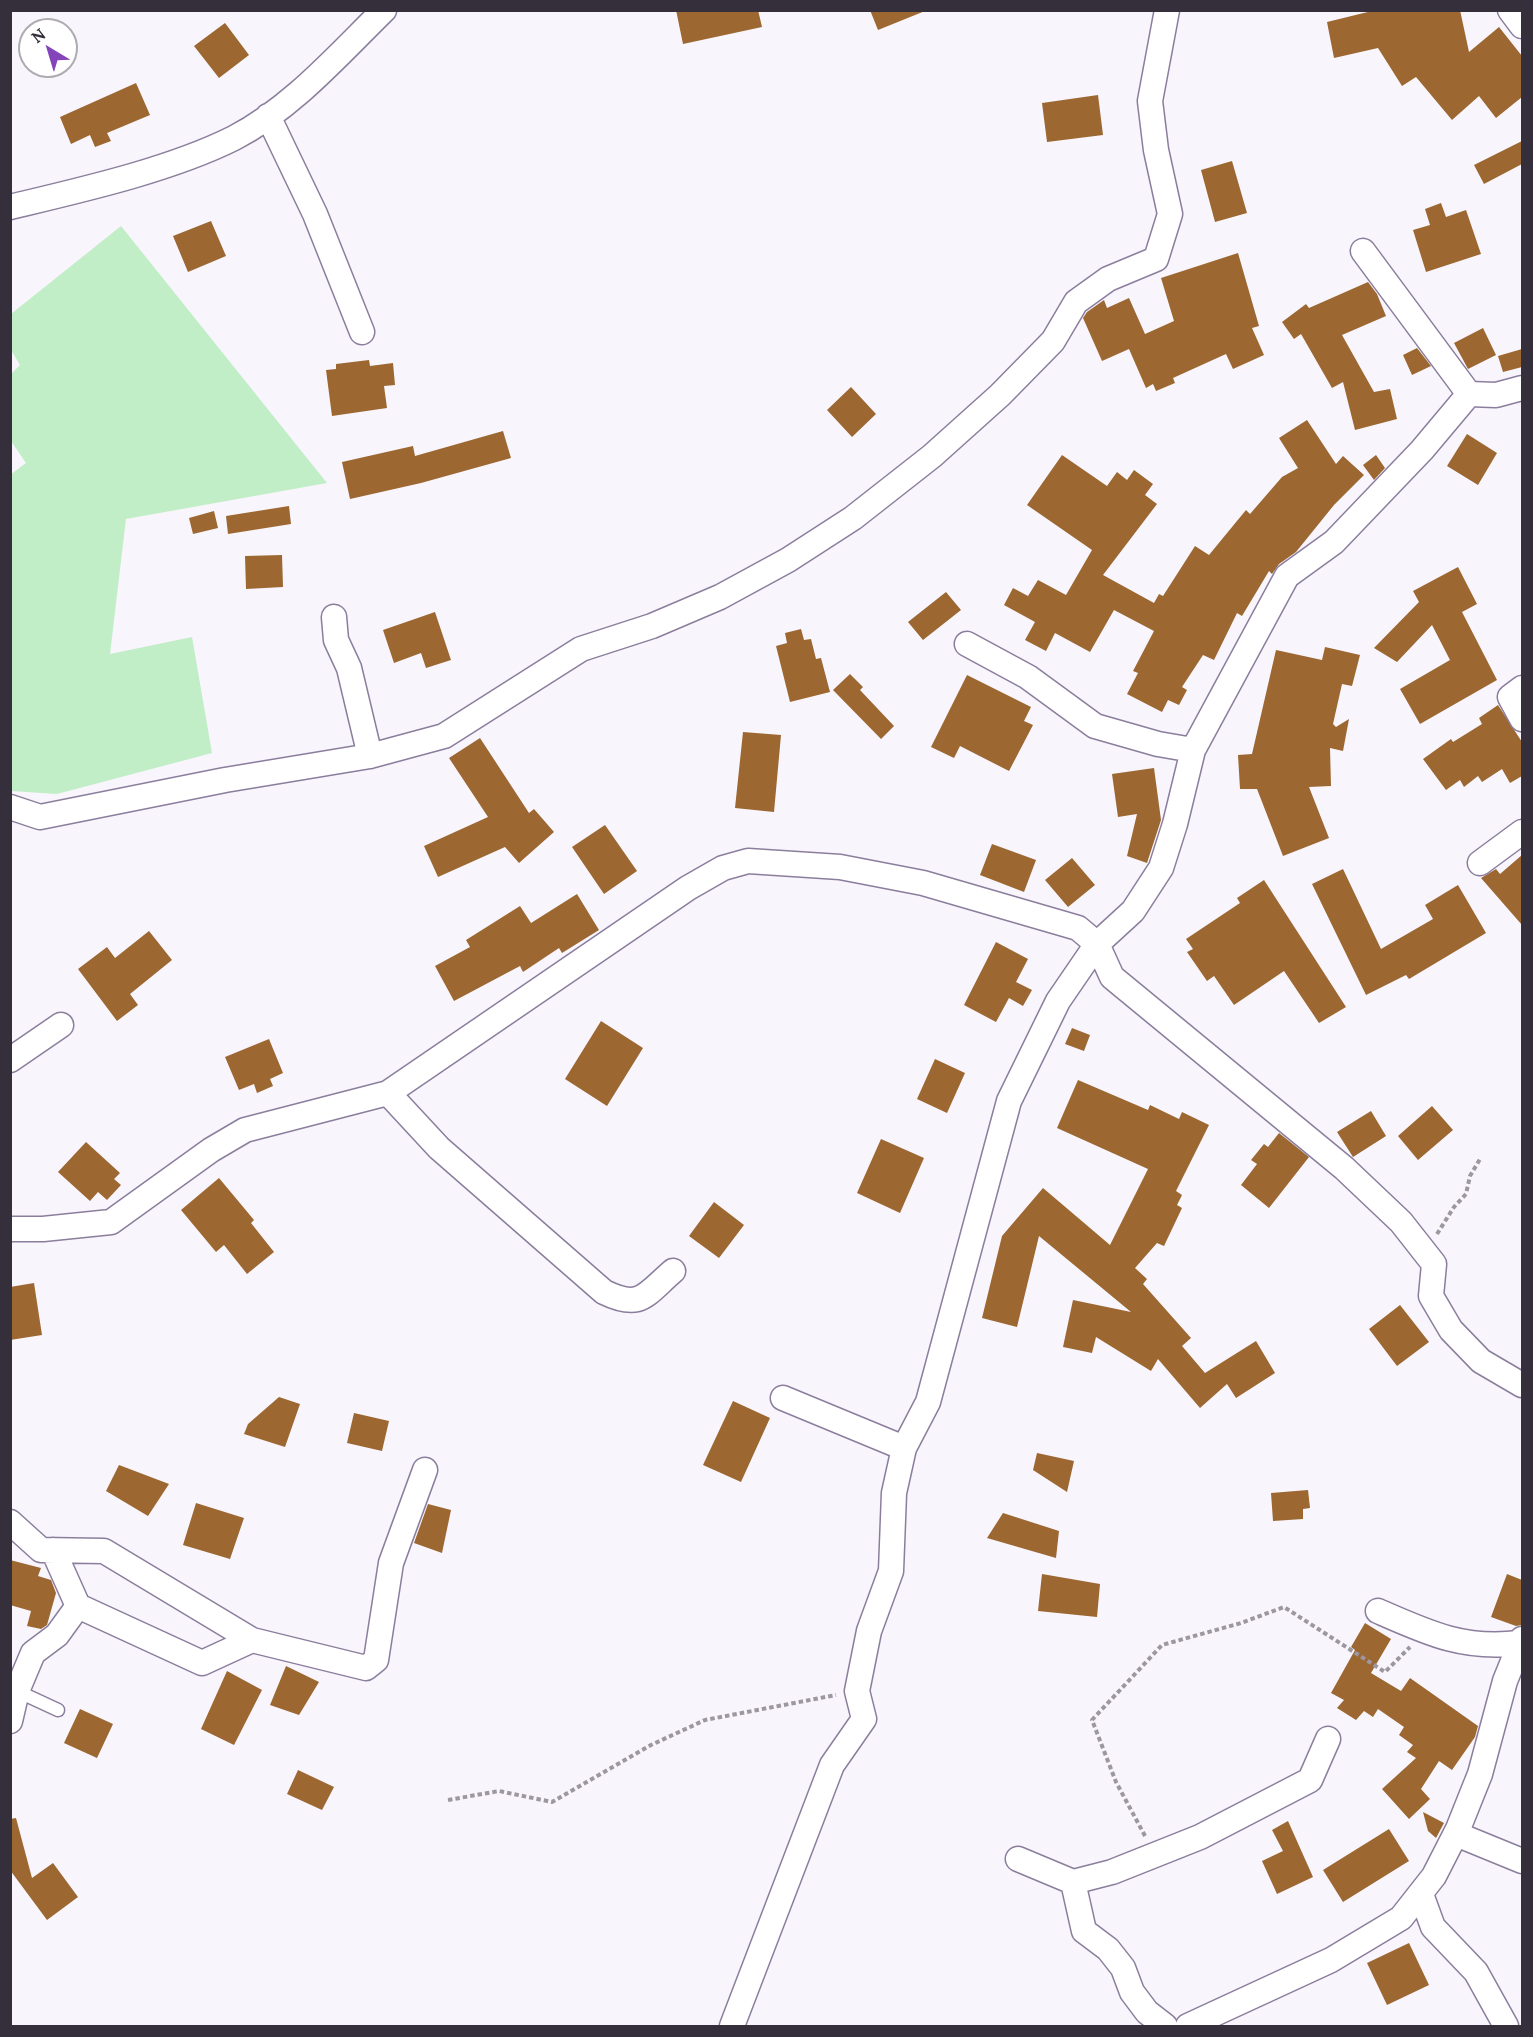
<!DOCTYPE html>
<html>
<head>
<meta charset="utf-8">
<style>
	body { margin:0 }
	#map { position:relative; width:1533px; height:2037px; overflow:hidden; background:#f8f5fc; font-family:Lora,serif }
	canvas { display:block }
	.frame { position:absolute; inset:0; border:12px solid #352f3c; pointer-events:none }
	.north { position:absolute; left:18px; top:18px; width:60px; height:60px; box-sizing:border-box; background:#fff; border:2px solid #aeacb1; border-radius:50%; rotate:322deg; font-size:16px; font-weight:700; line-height:24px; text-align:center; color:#352f3c }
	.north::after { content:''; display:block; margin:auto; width:21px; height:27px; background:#8445ba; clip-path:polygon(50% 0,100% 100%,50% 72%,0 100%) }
</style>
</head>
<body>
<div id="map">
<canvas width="1533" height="2037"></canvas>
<div class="frame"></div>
<div class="north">N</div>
</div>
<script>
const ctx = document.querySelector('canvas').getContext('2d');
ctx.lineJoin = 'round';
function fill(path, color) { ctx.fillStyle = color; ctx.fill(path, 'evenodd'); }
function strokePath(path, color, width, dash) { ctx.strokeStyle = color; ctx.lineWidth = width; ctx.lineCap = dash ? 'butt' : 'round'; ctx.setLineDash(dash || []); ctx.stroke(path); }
fill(new Path2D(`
	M 121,226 L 327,483 L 126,519 L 110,654 L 192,637 L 212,753 L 57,794 L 11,791 L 10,475 L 26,463 L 11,441 L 11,374 L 20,365 L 11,350 L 11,314 Z`), '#c1eec7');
fill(new Path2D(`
	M 676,10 L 758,10 L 762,27 L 683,44 Z
	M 870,10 L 925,10 L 925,11 L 878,30 Z
	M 1376,10 L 1460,10 L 1469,52 L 1499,27 L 1522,56 L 1522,97 L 1496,118 L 1479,96 L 1452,120 L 1416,77 L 1402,86 L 1378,48 L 1334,58 L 1327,22 Z
	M 225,23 L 249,55 L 219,78 L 194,46 Z
	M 136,83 L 150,115 L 107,133 L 111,141 L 95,147 L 90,135 L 71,144 L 60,117 Z
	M 1098,95 L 1103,135 L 1047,142 L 1042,103 Z
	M 1522,141 L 1522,164 L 1484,184 L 1474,165 Z
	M 1232,161 L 1247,213 L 1215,222 L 1201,170 Z
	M 1441,203 L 1446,217 L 1466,210 L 1481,254 L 1426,272 L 1413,230 L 1430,225 L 1425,209 Z
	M 211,221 L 226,256 L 188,272 L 173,236 Z
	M 1238,253 L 1259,326 L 1252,328 L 1264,355 L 1233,369 L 1226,354 L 1173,378 L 1175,383 L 1156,391 L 1153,384 L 1146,388 L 1129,349 L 1102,361 L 1083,318 L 1087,312 L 1104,300 L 1107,308 L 1129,298 L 1145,334 L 1174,321 L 1161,278 Z
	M 1368,282 L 1377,294 L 1386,316 L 1342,335 L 1374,392 L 1390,389 L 1397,419 L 1355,430 L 1343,382 L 1332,388 L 1301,334 L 1294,339 L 1282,322 L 1306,304 L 1309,308 Z
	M 1483,328 L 1496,355 L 1468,369 L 1454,343 Z
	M 1417,348 L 1431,366 L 1412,375 L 1403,355 Z
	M 1522,349 L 1522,367 L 1503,372 L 1498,356 Z
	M 369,360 L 370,366 L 393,363 L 395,385 L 384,386 L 387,408 L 332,416 L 326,370 L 336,369 L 336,364 Z
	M 851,387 L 876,414 L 852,437 L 827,410 Z
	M 1307,420 L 1336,464 L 1343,456 L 1364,475 L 1334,505 L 1296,552 L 1279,564 L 1272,574 L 1269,571 L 1242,616 L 1237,613 L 1214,660 L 1203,655 L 1182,687 L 1187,690 L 1179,705 L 1168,700 L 1162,712 L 1127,694 L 1138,673 L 1133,671 L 1154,631 L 1114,610 L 1090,652 L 1055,633 L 1046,651 L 1025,640 L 1035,622 L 1004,605 L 1013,588 L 1028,596 L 1038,580 L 1066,595 L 1092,550 L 1027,505 L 1062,455 L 1107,486 L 1117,472 L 1127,480 L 1134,470 L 1153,484 L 1145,495 L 1157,504 L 1103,575 L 1154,603 L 1159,594 L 1163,596 L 1195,546 L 1209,555 L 1246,510 L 1250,514 L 1282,477 L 1298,468 L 1279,438 Z
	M 503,431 L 511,458 L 421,483 L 350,499 L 342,462 L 413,446 L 415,456 Z
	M 1467,434 L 1497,453 L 1478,485 L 1447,466 Z
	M 1376,455 L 1385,468 L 1374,480 L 1363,465 Z
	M 289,506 L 291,524 L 228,534 L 226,516 Z
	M 214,511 L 218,528 L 193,534 L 189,518 Z
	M 282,555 L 283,587 L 246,589 L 245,556 Z
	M 1458,567 L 1477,604 L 1462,612 L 1497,680 L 1420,724 L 1400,689 L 1450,660 L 1432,625 L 1397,662 L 1374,648 L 1419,602 L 1413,591 Z
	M 946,592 L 961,610 L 923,640 L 908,622 Z
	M 435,612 L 451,660 L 426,668 L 421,653 L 394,663 L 383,630 Z
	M 801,629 L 804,640 L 811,639 L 816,659 L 821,658 L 830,692 L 790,702 L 776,646 L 787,643 L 785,633 Z
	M 1325,647 L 1360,655 L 1352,686 L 1342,684 L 1333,724 L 1336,727 L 1349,719 L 1343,751 L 1330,748 L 1331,786 L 1309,787 L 1329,838 L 1283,856 L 1257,789 L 1240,789 L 1238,755 L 1252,754 L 1276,650 L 1322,660 Z
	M 850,674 L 863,687 L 860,690 L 894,726 L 881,739 L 833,690 Z
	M 967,675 L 1031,707 L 1024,721 L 1033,725 L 1009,771 L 960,746 L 954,758 L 931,747 Z
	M 1498,705 L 1522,742 L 1522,776 L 1510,783 L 1502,769 L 1482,782 L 1478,776 L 1464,787 L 1460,780 L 1446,790 L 1423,759 L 1451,739 L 1453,742 L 1482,724 L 1479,718 Z
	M 743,732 L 781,735 L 774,812 L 735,808 Z
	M 480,738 L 529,813 L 534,809 L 554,832 L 519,863 L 505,847 L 438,877 L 424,846 L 488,817 L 449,758 Z
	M 1154,768 L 1161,820 L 1147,863 L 1127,856 L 1137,814 L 1118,817 L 1112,774 Z
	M 605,825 L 637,871 L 604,894 L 572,847 Z
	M 992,844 L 1036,860 L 1024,892 L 980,875 Z
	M 1522,855 L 1522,925 L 1481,878 L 1496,869 L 1500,874 Z
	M 1072,858 L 1095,885 L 1068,907 L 1045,880 Z
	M 1343,869 L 1381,949 L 1433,919 L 1425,905 L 1458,885 L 1486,933 L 1409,979 L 1406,975 L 1366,995 L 1312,884 Z
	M 1264,880 L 1346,1007 L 1319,1023 L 1284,971 L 1234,1005 L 1214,976 L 1207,981 L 1187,952 L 1193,949 L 1186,939 L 1240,903 L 1237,898 Z
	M 577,894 L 599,930 L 562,953 L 559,948 L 523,972 L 520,966 L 454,1001 L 435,966 L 470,947 L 466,940 L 520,906 L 531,923 Z
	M 149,931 L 172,960 L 130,994 L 138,1005 L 117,1021 L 78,969 L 107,947 L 115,958 Z
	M 996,942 L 1028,959 L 1016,982 L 1032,990 L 1023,1006 L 1009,998 L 996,1022 L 964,1005 Z
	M 601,1021 L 643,1048 L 607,1106 L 565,1079 Z
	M 1072,1028 L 1090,1035 L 1084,1051 L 1065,1044 Z
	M 269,1039 L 283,1073 L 270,1079 L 273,1086 L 257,1093 L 254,1084 L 239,1090 L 225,1057 Z
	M 935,1059 L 965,1073 L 947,1113 L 917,1099 Z
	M 1078,1080 L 1148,1110 L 1150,1105 L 1179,1119 L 1182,1112 L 1209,1125 L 1176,1191 L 1182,1195 L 1177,1205 L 1182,1208 L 1164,1246 L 1157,1243 L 1135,1268 L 1147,1279 L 1143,1284 L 1191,1338 L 1182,1346 L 1205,1373 L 1256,1341 L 1275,1373 L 1236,1398 L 1227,1384 L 1200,1408 L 1158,1359 L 1151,1371 L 1096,1337 L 1092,1353 L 1063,1347 L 1073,1300 L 1131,1312 L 1039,1236 L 1017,1327 L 982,1318 L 1002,1236 L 1043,1188 L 1110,1245 L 1148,1169 L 1057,1128 Z
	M 1432,1106 L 1453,1130 L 1418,1160 L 1398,1136 Z
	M 1371,1111 L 1386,1136 L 1353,1157 L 1337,1132 Z
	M 1279,1133 L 1309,1157 L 1269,1208 L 1241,1185 L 1257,1164 L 1251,1160 L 1264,1144 L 1268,1147 Z
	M 881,1139 L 924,1158 L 900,1213 L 857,1193 Z
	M 86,1142 L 120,1173 L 114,1179 L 121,1185 L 107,1200 L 98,1192 L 90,1201 L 58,1172 Z
	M 219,1178 L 254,1220 L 251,1223 L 274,1252 L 247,1274 L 224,1245 L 216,1252 L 181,1210 Z
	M 714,1202 L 744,1225 L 719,1258 L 689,1236 Z
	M 34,1283 L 42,1335 L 10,1340 L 10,1287 Z
	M 1400,1305 L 1429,1342 L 1397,1366 L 1369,1329 Z
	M 279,1397 L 300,1404 L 285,1447 L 244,1434 L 248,1424 Z
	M 733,1401 L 770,1418 L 741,1482 L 703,1465 Z
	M 354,1413 L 389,1421 L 382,1451 L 347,1443 Z
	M 1037,1453 L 1074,1461 L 1067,1492 L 1033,1470 Z
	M 119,1465 L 169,1484 L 148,1516 L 106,1491 Z
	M 1308,1490 L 1310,1508 L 1303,1509 L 1303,1519 L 1273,1521 L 1271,1493 Z
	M 196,1503 L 244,1518 L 230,1559 L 183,1545 Z
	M 428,1504 L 451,1510 L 442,1553 L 414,1543 Z
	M 1003,1513 L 1059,1531 L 1056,1558 L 987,1538 Z
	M 10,1560 L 41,1568 L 38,1576 L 51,1580 L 56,1593 L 47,1625 L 41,1629 L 27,1626 L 31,1611 L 10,1605 Z
	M 1042,1574 L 1100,1584 L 1097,1617 L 1038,1611 Z
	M 1507,1574 L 1522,1580 L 1522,1625 L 1516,1626 L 1491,1617 Z
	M 1365,1623 L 1391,1639 L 1371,1673 L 1401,1691 L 1410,1678 L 1478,1726 L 1475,1737 L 1452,1770 L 1439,1761 L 1421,1789 L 1430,1799 L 1409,1819 L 1382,1789 L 1416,1758 L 1407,1752 L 1413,1745 L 1399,1735 L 1404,1727 L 1378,1709 L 1373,1717 L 1364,1711 L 1356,1720 L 1337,1708 L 1344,1700 L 1331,1693 L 1355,1650 L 1351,1647 Z
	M 286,1666 L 319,1682 L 299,1715 L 270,1705 Z
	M 227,1671 L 262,1690 L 234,1745 L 201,1729 Z
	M 80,1709 L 113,1724 L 97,1758 L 64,1743 Z
	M 298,1770 L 334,1787 L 322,1810 L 287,1794 Z
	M 1423,1812 L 1444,1823 L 1436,1838 L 1428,1831 Z
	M 16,1818 L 32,1878 L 53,1863 L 78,1897 L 47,1920 L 10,1870 L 10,1819 Z
	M 1288,1821 L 1313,1877 L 1277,1894 L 1262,1861 L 1283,1851 L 1272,1830 Z
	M 1389,1829 L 1409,1861 L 1343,1902 L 1323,1870 Z
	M 1409,1943 L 1429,1985 L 1387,2005 L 1367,1963 Z`), '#9c6730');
const lane = new Path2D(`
	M 17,1691 L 58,1710`);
const street = new Path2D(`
	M 1510,10 L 1522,26
	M 268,116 L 315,214 L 362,332
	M 10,207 C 81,190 170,170 234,138 C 292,108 338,55 384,10
	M 1363,251 L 1469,394
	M 334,617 L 336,640 L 349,668 L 370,756
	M 967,644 L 1028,677 L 1095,726 L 1158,744 L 1193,750
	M 1522,688 L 1510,697 L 1522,719
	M 10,807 L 40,817 L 225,780 L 370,756 L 444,736 L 581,649 L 652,626 L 720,597 L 788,560 L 853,518 L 932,456 L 1000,395 L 1053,341 L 1076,302 L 1108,279 L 1156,259 L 1170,214 L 1156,150 L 1150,101 L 1167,10
	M 1480,863 L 1522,832
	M 10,1060 L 61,1025
	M 388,1093 L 439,1148 L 604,1292 C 641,1310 645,1295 673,1271
	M 10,1229 L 43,1229 L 111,1222 L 211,1150 L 245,1130 L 388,1093 L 688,888 L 723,868 L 748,861 L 840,867 L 923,883 L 1078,928 L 1097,944 L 1112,977 L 1344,1168 L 1401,1222 L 1434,1264 L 1431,1296 L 1451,1330 L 1481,1361 L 1522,1385
	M 783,1398 L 904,1448
	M 10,1522 L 41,1550 L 104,1551 L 252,1640
	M 78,1606 L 202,1663 L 252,1640 L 366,1668 L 376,1660 L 391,1563 L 425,1470
	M 1378,1611 C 1428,1633 1464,1650 1519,1643
	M 10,1721 L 17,1691 L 33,1653 L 57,1635 L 78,1606 L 53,1550
	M 1456,1834 L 1522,1861
	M 1018,1859 L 1073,1882 L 1112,1872 L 1200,1837 L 1310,1780 L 1328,1739
	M 1073,1882 L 1084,1931 L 1108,1949 L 1123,1968 L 1132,1992 L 1147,2012 L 1165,2026
	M 1421,1894 L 1433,1927 L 1476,1972 L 1506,2026
	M 732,2026 L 832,1765 L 864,1719 L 857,1691 L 869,1631 L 891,1571 L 894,1493 L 904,1448 L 928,1402 L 1009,1101 L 1058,1001 L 1097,944 L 1133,911 L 1161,868 L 1175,824 L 1193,750 L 1287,576 L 1334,542 L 1422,450 L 1469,394 L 1496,395 L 1522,388
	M 1188,2026 L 1331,1960 L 1401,1918 L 1434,1876 L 1458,1829 L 1480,1774 L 1505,1681 L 1522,1639`);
strokePath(lane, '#8b7e9d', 15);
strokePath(street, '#8b7e9d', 27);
strokePath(new Path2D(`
	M 1437,1234 L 1454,1207 L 1466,1194 L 1470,1176 L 1480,1159
	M 448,1800 L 499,1791 L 552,1802 L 651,1745 L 705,1720 L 836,1695
	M 1145,1836 L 1116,1782 L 1092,1720 L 1162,1645 L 1241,1623 L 1284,1607 L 1385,1672 L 1410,1647`), '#9c97a1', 4, [4.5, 3]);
strokePath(lane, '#fff', 12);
strokePath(street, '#fff', 24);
</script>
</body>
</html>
